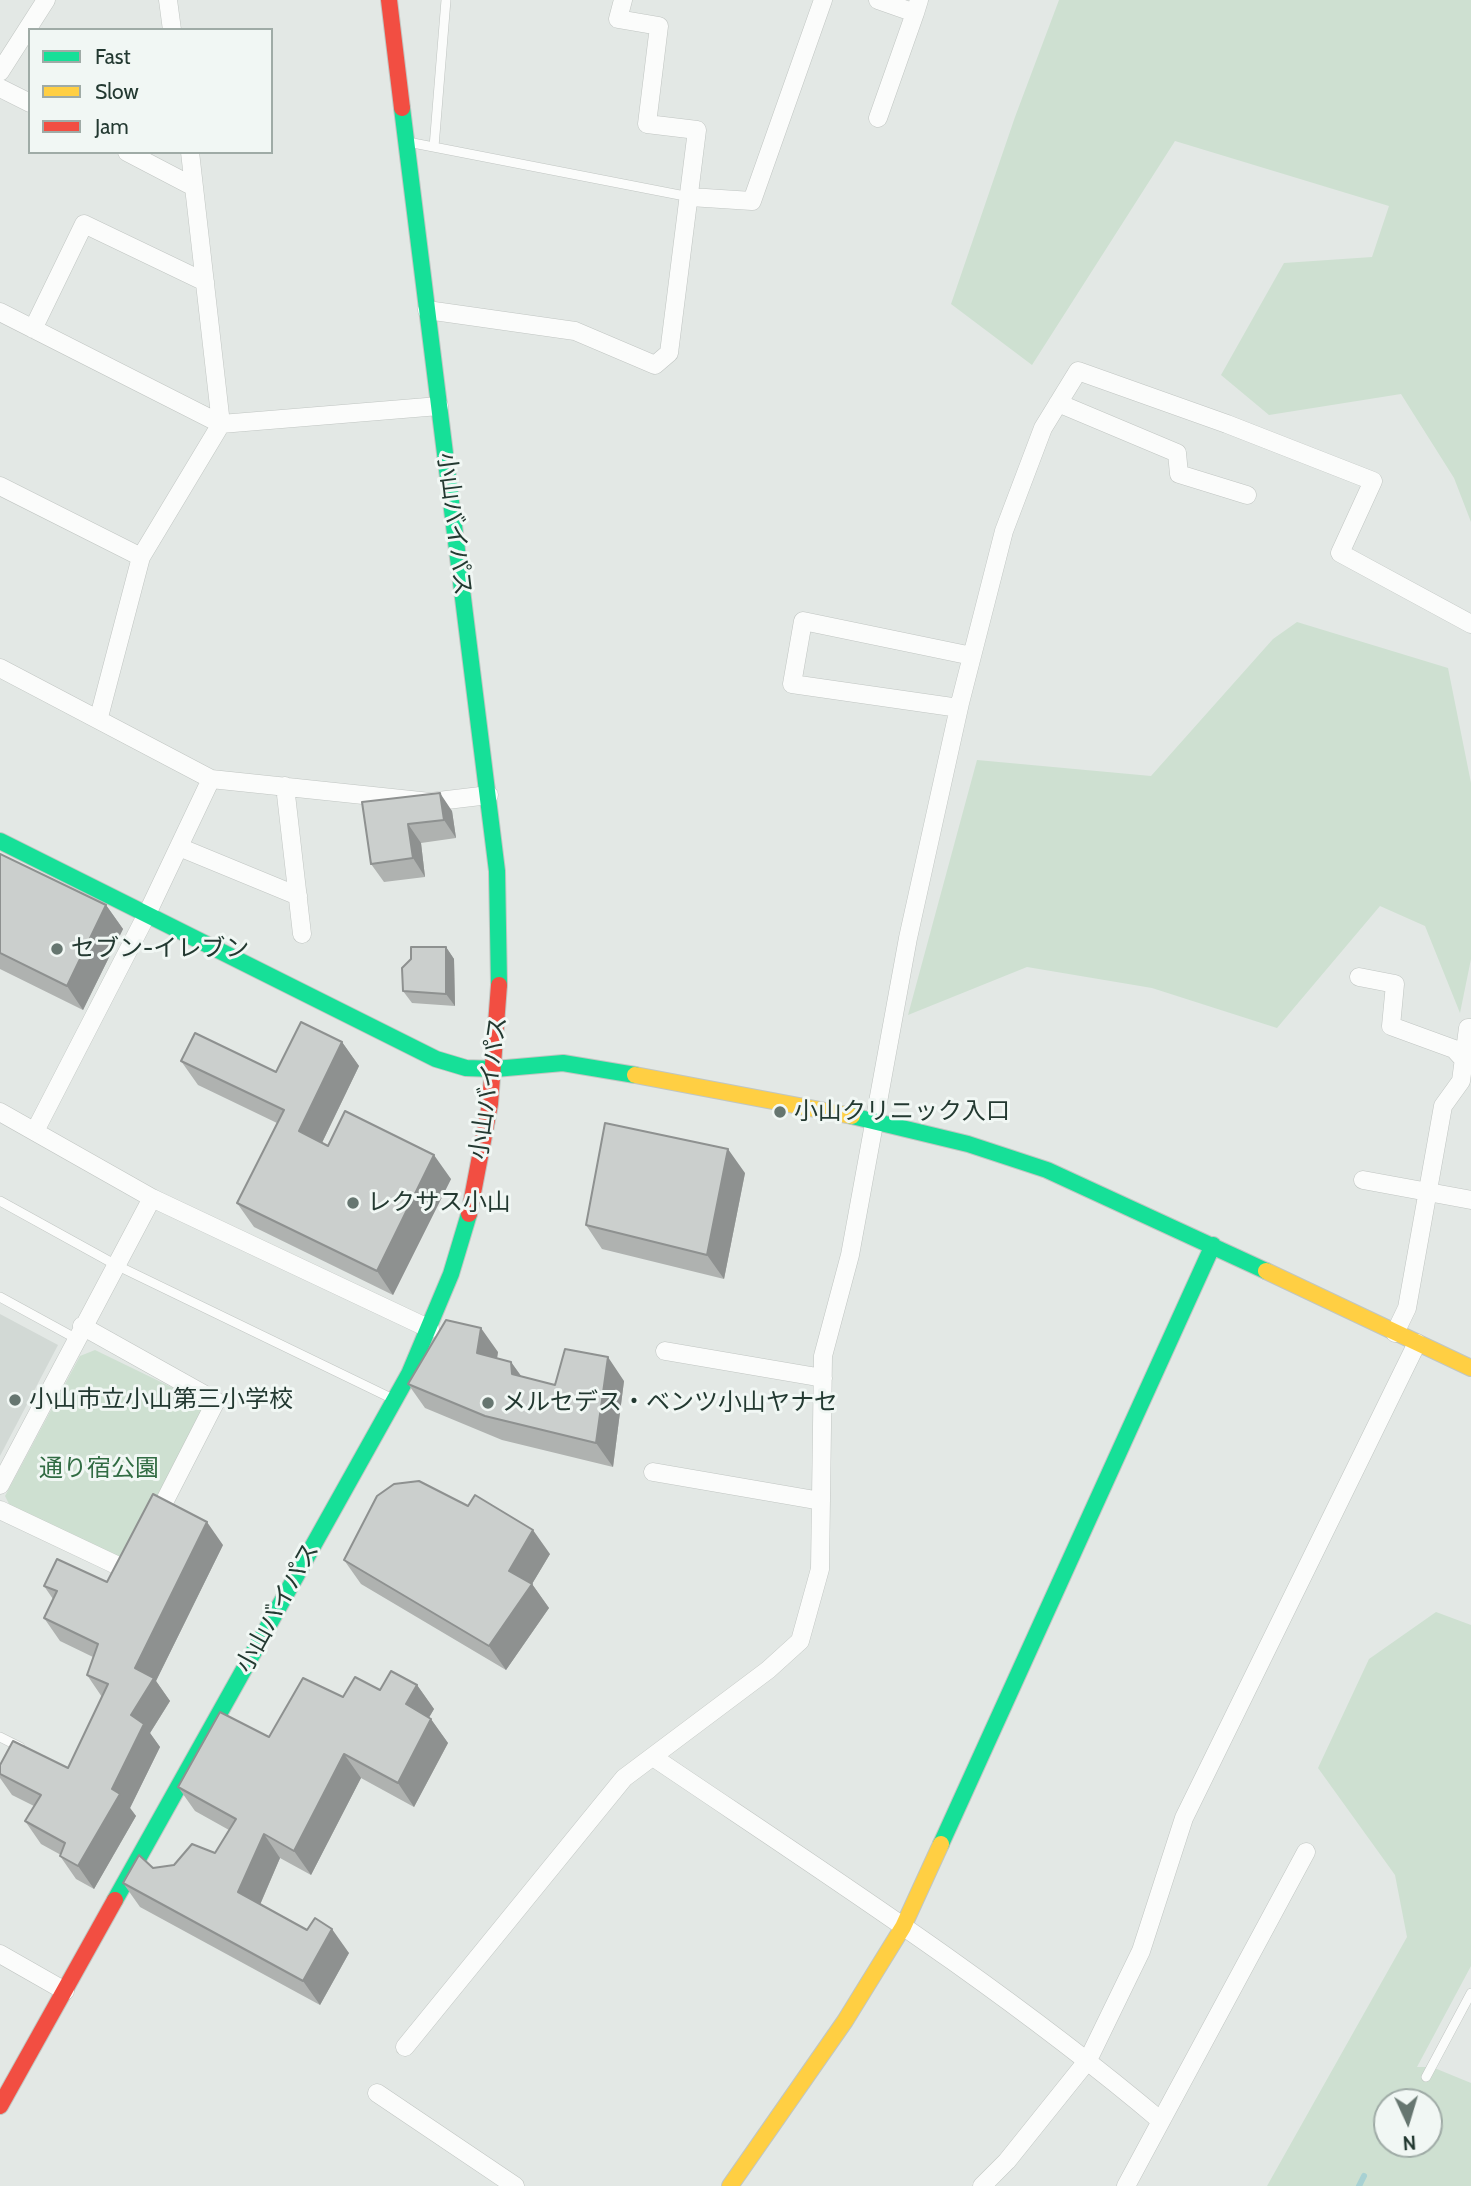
<!DOCTYPE html>
<html>
<head>
<meta charset="utf-8">
<style>
	body { margin:0 }
	#map { position:relative; width:1471px; height:2186px; overflow:hidden; background:#e3e8e5; font-family:Cabin,sans-serif }
	canvas { display:block }
	.legend { position:absolute; left:28px; top:28px; width:245px; height:126px; box-sizing:border-box; background:#f1f7f4; border:2px solid #9faba6; margin:0; padding:9px 12px; list-style:none; font-size:21px; color:#233931 }
	.legend li { display:flex; align-items:center; gap:14px; height:35px }
	.legend b { width:35px; border:2px solid #9faba6 }
	.north { position:absolute; left:1373px; top:2088px; width:70px; height:70px; box-sizing:border-box; background:#f1f7f4; border:2px solid #9faba6; border-radius:50%; rotate:176deg; font-size:19px; font-weight:700; line-height:28px; text-align:center; color:#233931 }
	.north::after { content:''; display:block; margin:auto; width:24px; height:32px; background:#667670; clip-path:polygon(50% 0,100% 100%,50% 72%,0 100%) }
</style>
</head>
<body>
<div id="map">
<canvas width="1471" height="2186"></canvas>
<ul class="legend">
<li><b style="height:9px;background:#16e098"></b>Fast</li>
<li><b style="height:9px;background:#ffcf43"></b>Slow</li>
<li><b style="height:9px;background:#f24e42"></b>Jam</li>
</ul>
<div class="north">N</div>
</div>
<script>
const ctx = document.querySelector('canvas').getContext('2d');
ctx.lineJoin = 'round';
function fill(path, color) { ctx.fillStyle = color; ctx.fill(path, 'evenodd'); }
function strokePath(path, color, width, dash) { ctx.strokeStyle = color; ctx.lineWidth = width; ctx.lineCap = dash ? 'butt' : 'round'; ctx.setLineDash(dash || []); ctx.stroke(path); }
function write(font, color, halo, rows, align = 'center') {
  ctx.font = font + ' Cabin,"Noto Sans JP",sans-serif'; ctx.lineWidth = 6; ctx.setLineDash([]); ctx.textBaseline = 'middle'; ctx.strokeStyle = halo; ctx.fillStyle = color; for (const [text, x, y, turn = 0] of rows) {
    ctx.save(); ctx.translate(x, y); ctx.rotate((+turn || 0) * Math.PI / 180); ctx.textAlign = isNaN(turn) ? turn : align; if (halo) ctx.strokeText(text, 0, 0); ctx.fillText(text, 0, 0); ctx.restore();
  }
}
fill(new Path2D(`
	M 0,1314 L 58,1345 L 0,1456 Z`), '#d2d9d5');
fill(new Path2D(`
	M 1059,0 L 1471,0 L 1471,522 L 1454,478 L 1401,394 L 1269,415 L 1221,375 L 1284,263 L 1372,257 L 1389,206 L 1175,141 L 1032,365 L 951,304 L 1015,117 Z
	M 1297,622 L 1448,668 L 1471,783 L 1471,959 L 1460,1013 L 1425,926 L 1380,906 L 1277,1028 L 1152,988 L 1027,967 L 908,1015 L 977,760 L 1151,776 L 1273,639 Z
	M 95,1350 L 198,1400 L 202,1411 L 167,1487 L 119,1564 L 13,1512 L 5,1496 L 80,1356 Z
	M 1436,1612 L 1471,1625 L 1471,1966 L 1417,2067 L 1432,2067 L 1471,2083 L 1471,2186 L 1267,2186 L 1407,1937 L 1395,1875 L 1318,1768 L 1369,1659 ZM 1387,2102 L 1429,2102 L 1429,2144 L 1387,2144 Z`), '#cee0d1');
strokePath(new Path2D(`
	M 1359,2186 L 1364,2176`), '#a8d1d3', 6);
const lane = new Path2D(`
	M 413,143 L 690,197
	M 434,147 L 446,0
	M 0,1201 L 116,1265 L 391,1398
	M 0,1297 L 75,1338
	M 0,1737 L 20,1747
	M 1426,2077 L 1471,1993`);
const street = new Path2D(`
	M 168,0 L 172,30
	M 878,0 L 915,13 L 919,0
	M 0,72 L 46,0
	M 0,88 L 30,103
	M 878,118 L 915,13
	M 127,152 L 194,187
	M 690,197 L 752,201 L 823,0
	M 427,310 L 575,331 L 655,365 L 669,353 L 697,130 L 647,124 L 659,26 L 618,19 L 623,0
	M 0,312 L 221,424 L 439,406
	M 33,329 L 84,224 L 205,282
	M 1058,403 L 1177,453 L 1179,474 L 1247,495
	M 0,486 L 141,557
	M 0,668 L 211,779 L 430,802 L 489,795
	M 959,708 L 792,684 L 803,621 L 972,656
	M 99,717 L 141,557 L 221,424 L 190,152
	M 285,786 L 302,934
	M 179,847 L 298,896
	M 1359,977 L 1395,984 L 1391,1026 L 1454,1049 L 1464,1060
	M 0,1112 L 152,1198 L 430,1329
	M 35,1131 L 146,916 L 211,779
	M 1363,1180 L 1471,1200
	M 82,1326 L 216,1401 L 155,1520
	M 1395,1333 L 1407,1308 L 1443,1106 L 1461,1081 L 1468,1028 L 1471,1028
	M 665,1351 L 823,1378
	M 653,1472 L 821,1501
	M 0,1485 L 152,1198
	M 0,1510 L 129,1571 L 133,1563
	M 653,1757 C 826,1874 1002,1987 1161,2121 L 1126,2186
	M 0,1954 L 65,1991
	M 405,2047 L 624,1778 L 768,1670 L 800,1641 L 820,1569 L 823,1356 L 850,1255 L 908,938 L 960,703 L 1004,531 L 1043,428 L 1078,371 L 1227,424 L 1373,481 L 1340,553 L 1471,624
	M 377,2093 L 515,2186
	M 1161,2121 L 1306,1852
	M 982,2186 L 1007,2161 L 1088,2060 L 1141,1951 L 1184,1818 L 1417,1343`);
const fast = new Path2D(`
	M 402,108 L 497,871 L 499,985
	M 0,841 L 436,1059 L 466,1068 L 495,1069 L 563,1063 L 635,1075
	M 852,1116 L 968,1144 L 1047,1170 L 1266,1271
	M 941,1844 L 1213,1245
	M 115,1900 L 409,1374 L 451,1274 L 469,1214`);
const slow = new Path2D(`
	M 635,1075 L 852,1116
	M 1266,1271 L 1471,1368
	M 730,2186 L 845,2021 L 903,1927 L 941,1844`);
const jam = new Path2D(`
	M 389,0 L 402,108
	M 469,1214 L 490,1104 L 499,985
	M 0,2106 L 115,1900`);
strokePath(lane, '#c0c5c2', 10);
strokePath(street, '#c0c5c2', 19);
strokePath(fast, '#c0c6c2', 18);
strokePath(slow, '#c0c6c2', 18);
strokePath(jam, '#c0c6c2', 18);
strokePath(lane, '#fbfcfb', 9);
strokePath(street, '#fbfcfb', 18);
strokePath(fast, '#16e098', 16);
strokePath(slow, '#ffcf43', 16);
strokePath(jam, '#f24e42', 16);
fill(new Path2D(`
	M 362,802 L 452,811 L 456,838 L 421,843 L 425,877 L 384,882 L 371,864 Z
	M 0,854 L 106,905 L 123,929 L 83,1010 L 0,969 Z
	M 446,947 L 454,959 L 455,1006 L 412,1003 L 403,991 Z
	M 342,1042 L 359,1066 L 322,1143 L 328,1146 L 451,1179 L 393,1295 L 254,1227 L 237,1203 L 277,1123 L 198,1085 L 181,1061 L 276,1072 Z
	M 745,1173 L 724,1279 L 602,1249 L 586,1225 Z
	M 498,1352 L 497,1358 L 511,1362 L 522,1377 L 555,1385 L 624,1381 L 613,1467 L 502,1440 L 425,1408 L 408,1384 Z
	M 223,1545 L 156,1681 L 170,1701 L 150,1733 L 160,1747 L 130,1808 L 136,1816 L 94,1889 L 76,1879 L 60,1856 L 61,1855 L 41,1844 L 25,1821 L 34,1806 L 12,1795 L 0,1778 L 0,1765 L 68,1768 L 102,1697 L 87,1675 L 93,1657 L 60,1641 L 44,1618 L 53,1599 L 44,1586 L 107,1582 Z
	M 550,1554 L 532,1584 L 549,1608 L 506,1670 L 361,1584 L 344,1560 Z
	M 417,1685 L 434,1709 L 429,1717 L 448,1743 L 414,1807 L 361,1778 L 311,1875 L 280,1858 L 260,1905 L 349,1953 L 320,2005 L 140,1907 L 123,1883 L 153,1868 L 174,1865 L 215,1853 L 229,1830 L 195,1811 L 178,1787 L 343,1697 L 380,1690 Z`), '#afb2b0');
fill(new Path2D(`
	M 440,793 L 452,811 L 456,838 L 444,820 Z
	M 408,824 L 421,843 L 425,877 L 413,858 Z
	M 106,905 L 123,929 L 83,1010 L 67,986 Z
	M 446,947 L 454,959 L 455,1006 L 446,994 Z
	M 342,1042 L 359,1066 L 316,1155 L 299,1131 Z
	M 728,1149 L 745,1173 L 724,1279 L 707,1255 Z
	M 434,1155 L 451,1179 L 393,1295 L 377,1271 Z
	M 481,1328 L 498,1352 L 494,1377 L 477,1353 Z
	M 608,1357 L 624,1381 L 613,1467 L 596,1443 Z
	M 511,1362 L 528,1386 L 512,1374 Z
	M 207,1522 L 223,1545 L 156,1681 L 170,1701 L 150,1733 L 160,1747 L 130,1808 L 136,1816 L 94,1889 L 78,1866 L 112,1789 L 131,1715 L 135,1668 Z
	M 533,1530 L 550,1554 L 532,1584 L 549,1608 L 506,1670 L 489,1646 L 509,1571 Z
	M 417,1685 L 434,1709 L 423,1728 L 406,1704 Z
	M 431,1719 L 448,1743 L 414,1807 L 398,1783 Z
	M 344,1754 L 361,1778 L 311,1875 L 294,1851 Z
	M 264,1834 L 280,1858 L 255,1916 L 238,1892 Z
	M 332,1929 L 349,1953 L 320,2005 L 303,1981 Z`), '#8e9190');
const building = new Path2D(`
	M 440,793 L 444,820 L 408,824 L 413,858 L 371,864 L 362,802 Z
	M 0,854 L 106,905 L 67,986 L 0,953 Z
	M 411,947 L 446,947 L 446,994 L 403,991 L 402,968 L 411,959 Z
	M 301,1022 L 342,1042 L 299,1131 L 328,1146 L 345,1111 L 434,1155 L 377,1271 L 237,1203 L 284,1110 L 181,1061 L 195,1033 L 276,1072 Z
	M 605,1123 L 728,1149 L 707,1255 L 586,1225 Z
	M 446,1320 L 481,1328 L 477,1353 L 511,1362 L 512,1374 L 555,1385 L 565,1349 L 608,1357 L 596,1443 L 485,1416 L 408,1384 Z
	M 419,1481 L 468,1506 L 475,1495 L 533,1530 L 509,1571 L 532,1584 L 489,1646 L 344,1560 L 377,1496 L 394,1484 Z
	M 153,1494 L 207,1522 L 135,1668 L 154,1678 L 131,1715 L 144,1724 L 112,1789 L 120,1794 L 78,1866 L 60,1856 L 65,1843 L 25,1821 L 41,1795 L 0,1774 L 0,1765 L 13,1741 L 68,1768 L 108,1684 L 87,1675 L 98,1644 L 44,1618 L 57,1591 L 44,1586 L 57,1559 L 107,1582 Z
	M 391,1671 L 417,1685 L 406,1704 L 431,1719 L 398,1783 L 344,1754 L 294,1851 L 264,1834 L 238,1892 L 307,1930 L 315,1918 L 332,1929 L 303,1981 L 123,1883 L 139,1855 L 153,1868 L 174,1865 L 192,1844 L 215,1853 L 236,1819 L 178,1787 L 220,1712 L 269,1737 L 303,1678 L 343,1697 L 355,1677 L 380,1690 Z`);
fill(building, '#cbcfcd');
strokePath(building, '#8e9190', 2);
for (const [x, y, r, color] of [
	[57,949,7,"#667670"],
	[780,1112,7,"#667670"],
	[353,1203,7,"#667670"],
	[15,1400,7,"#667670"],
	[488,1403,7,"#667670"]
]) { const dot = new Path2D(); dot.arc(x, y, r, 0, 2 * Math.PI); ctx.fillStyle = color; ctx.fill(dot); strokePath(dot, '#f1f7f4', 2.5); }
write('24px', '#233931', '#f1f7f4', [
	["小山バイパス",454,524,83],
	["小山バイパス",489,1088,-82],
	["小山バイパス",278,1608,-61]
]);
write('24px', '#233931', '#f1f7f4', [
	["セブン-イレブン",71,949],
	["小山クリニック入口",794,1112],
	["レクサス小山",367,1203],
	["小山市立小山第三小学校",29,1400],
	["メルセデス・ベンツ小山ヤナセ",502,1403]
], 'left');
write('24px', '#316c43', '#f1f7f4', [
	["通り宿公園",99,1469]
]);
</script>
</body>
</html>
